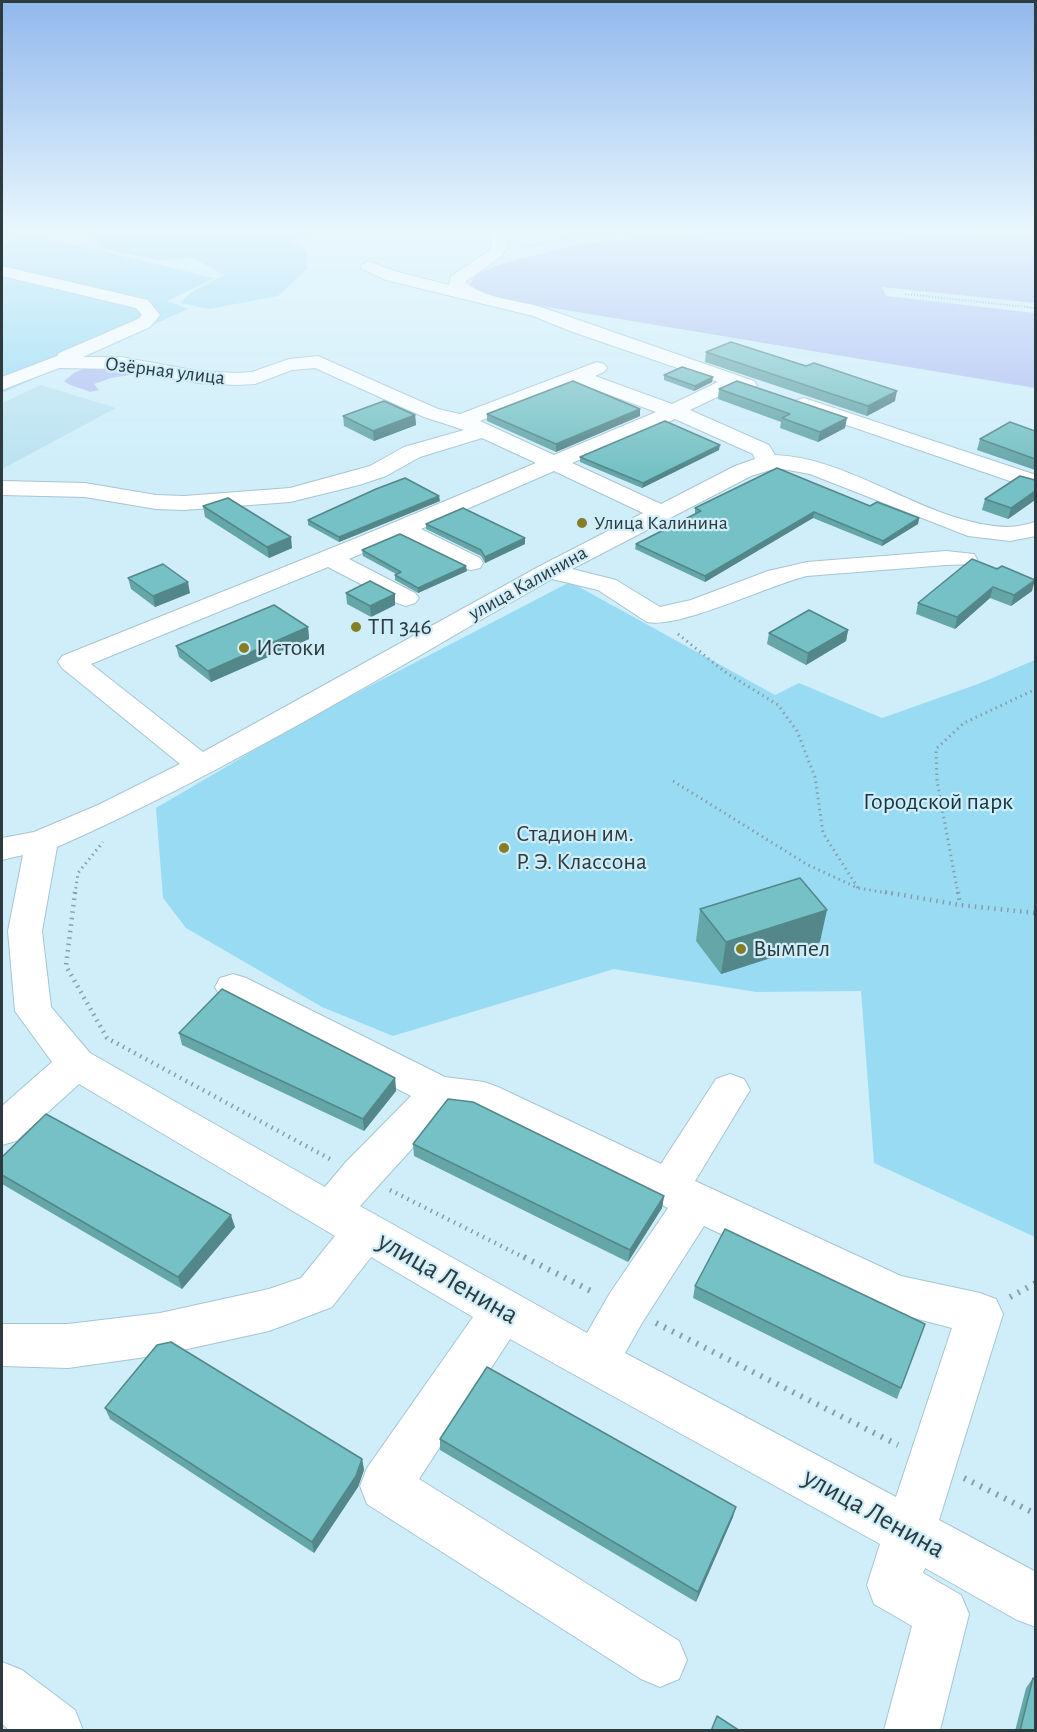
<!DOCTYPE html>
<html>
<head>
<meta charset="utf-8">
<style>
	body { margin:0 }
	#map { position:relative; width:1037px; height:1732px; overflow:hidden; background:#cfeefa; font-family:"Alegreya Sans",sans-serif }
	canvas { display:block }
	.frame { position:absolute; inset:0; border:3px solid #2d3a3e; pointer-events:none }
</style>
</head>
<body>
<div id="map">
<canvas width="1037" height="1732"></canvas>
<div class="frame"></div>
</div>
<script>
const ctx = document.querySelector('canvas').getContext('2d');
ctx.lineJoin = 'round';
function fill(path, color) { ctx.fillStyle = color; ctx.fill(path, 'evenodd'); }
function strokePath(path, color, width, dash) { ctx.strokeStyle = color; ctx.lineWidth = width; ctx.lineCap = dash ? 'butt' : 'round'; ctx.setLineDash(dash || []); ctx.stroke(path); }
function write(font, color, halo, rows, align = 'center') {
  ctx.font = font + ' "Alegreya Sans",sans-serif'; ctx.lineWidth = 4.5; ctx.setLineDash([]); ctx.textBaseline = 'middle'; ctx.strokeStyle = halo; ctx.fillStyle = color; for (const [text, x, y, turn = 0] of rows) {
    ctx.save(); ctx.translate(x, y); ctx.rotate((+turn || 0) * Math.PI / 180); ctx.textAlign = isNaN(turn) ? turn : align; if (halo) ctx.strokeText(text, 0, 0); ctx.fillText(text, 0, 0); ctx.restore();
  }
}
fill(new Path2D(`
	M 41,385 L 116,408 L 2,469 L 2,403 Z`), '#bae2f1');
fill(new Path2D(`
	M 2,229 L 352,229 L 310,233 L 291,242 L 306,251 L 308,268 L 278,296 L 210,309 L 180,303 L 190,293 L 224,275 L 192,257 L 157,260 L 105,249 L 84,231 L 55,229 L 2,235 Z
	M 29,234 L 215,278 L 167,301 L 188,309 L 2,393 L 2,244 Z
	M 570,582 L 775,695 L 799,683 L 882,718 L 978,684 L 1035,660 L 1035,1237 L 874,1163 L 861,991 L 756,992 L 614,969 L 393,1036 L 322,1007 L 186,928 L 163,898 L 156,808 L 316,714 Z`), '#9adbf4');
fill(new Path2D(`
	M 779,229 L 1008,235 L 1035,239 L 1035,303 L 882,287 L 886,296 L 1035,313 L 1035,388 L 487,297 L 469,285 L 475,275 L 497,265 L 583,243 L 714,231 Z
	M 87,367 L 136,370 L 136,374 L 111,378 L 94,384 L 99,390 L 90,392 C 81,387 72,388 64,381 L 74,373 Z`), '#afbff2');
const minor = new Path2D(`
	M 485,229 L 501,229 L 508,246 L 502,256 L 465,282 C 489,301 519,299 547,309 C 616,333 685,357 754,381 L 757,385 L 754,389 L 747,391 L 736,388 L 690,410 L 769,445 L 775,455 C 854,458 929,525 1008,527 C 1017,527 1027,524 1036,522 L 1036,536 L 1010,541 L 968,536 L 810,474 L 777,468 L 751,476 L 572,569 L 616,580 L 660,607 L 691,600 L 768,571 L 807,562 L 946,551 L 974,554 L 977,559 L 974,564 L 946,565 L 807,576 C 769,585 679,629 647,622 L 598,590 L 552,579 C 389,672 229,771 57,847 L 42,931 L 51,1007 L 90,1053 L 325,1187 L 345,1163 L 411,1096 L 220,996 L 215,987 L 220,978 L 233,974 L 246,978 L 445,1077 L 484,1082 L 498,1087 L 661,1164 L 716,1079 L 730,1074 L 744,1079 L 750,1090 L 695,1181 L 901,1276 L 980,1293 L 996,1299 L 1003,1314 L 939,1520 L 1036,1572 L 1036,1627 L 1017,1620 L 925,1568 L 923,1573 L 961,1595 L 969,1614 L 940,1730 L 884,1730 L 912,1626 L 874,1604 L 867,1585 L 880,1544 L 510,1339 L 419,1479 L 679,1641 L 687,1660 L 679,1679 L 660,1687 L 641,1679 L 367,1504 L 360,1486 L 367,1468 L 473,1317 L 371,1257 L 332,1307 L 269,1331 L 160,1355 L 68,1368 L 2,1366 L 2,1324 L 68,1324 L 160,1313 L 269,1289 L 301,1278 L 335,1236 L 79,1084 L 16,1141 L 2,1145 L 2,1106 L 52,1062 L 15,1011 L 8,931 L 23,855 L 2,860 L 2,838 L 34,832 L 98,805 L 180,764 L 62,668 L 58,662 L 62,656 L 364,535 L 536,463 L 482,438 L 420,457 L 386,476 L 359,485 L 290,502 L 184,510 L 156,509 L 85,497 L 2,495 L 2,481 L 85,483 L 156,495 L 184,496 L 290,488 L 370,466 L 404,447 L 464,430 L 424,417 L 315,368 L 292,370 L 255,384 L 237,385 L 198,383 L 121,369 L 59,368 L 2,390 L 2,377 L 57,356 L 59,353 L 138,319 L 142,315 L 136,308 L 2,276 L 2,266 L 148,300 L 160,315 L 150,327 L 83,357 L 121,357 L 198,371 L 237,373 L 252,372 L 289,359 L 318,356 L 438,409 L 460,414 L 597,362 L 604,364 L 607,368 L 604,372 L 595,376 L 672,404 L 718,382 L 570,331 L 533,316 L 386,280 L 362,269 L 360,266 L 368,261 L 398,272 L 449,285 L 451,276 L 490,250 L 492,246 L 490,235 ZM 577,383 L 656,412 L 554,455 L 480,421 ZM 675,419 L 753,454 L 755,459 L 735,466 L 661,504 L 572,463 ZM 554,471 L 643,513 L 540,566 L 203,752 L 91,664 L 328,567 L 397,603 L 406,606 L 415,603 L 419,598 L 415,593 L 349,559 L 400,537 L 462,568 L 471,570 L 480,568 L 483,563 L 480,558 L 421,529 ZM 448,1109 L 478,1113 L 668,1208 L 610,1293 L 587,1333 L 360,1206 ZM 704,1226 L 880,1309 L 952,1328 L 896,1497 L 625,1353 L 642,1323 Z
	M 804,398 L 1036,475 L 1036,490 L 797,408 L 794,404 L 797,400 Z
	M 2,1662 L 22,1670 L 75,1710 L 83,1730 L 9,1730 L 2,1724 Z`);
strokePath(minor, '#a7c5d1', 2);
strokePath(new Path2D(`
	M 895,229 L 1036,236
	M 516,231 L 580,233 L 617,229
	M 520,248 L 589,235 L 650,229
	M 905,294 L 1036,308
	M 987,566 L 1003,570`), '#879ea7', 2, [1, 2]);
strokePath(new Path2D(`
	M 678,634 L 725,672 L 778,705 L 797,731 L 815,777 L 823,833 L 858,888
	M 673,781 L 808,865 L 858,888 L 894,894
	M 75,894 L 78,873 L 103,842
	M 958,894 L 937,781 L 936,749 L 964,723 L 1036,689`), '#879ea7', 3, [1.5, 4]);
strokePath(new Path2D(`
	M 75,892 L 66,966 L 107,1038 L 330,1159
	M 885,892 L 960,905 L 1036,913
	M 958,892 L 960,905
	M 390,1190 L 527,1259`), '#879ea7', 4.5, [1.5, 5]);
strokePath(new Path2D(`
	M 524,1257 L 595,1293
	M 1010,1297 L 1036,1283
	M 656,1323 L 898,1445
	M 964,1478 L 1036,1514`), '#879ea7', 6, [2, 7]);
fill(minor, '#fff');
fill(new Path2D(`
	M 706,352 L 895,401 L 867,416 L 705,362 Z
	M 664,375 L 712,382 L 694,391 L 664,380 Z
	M 719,389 L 845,428 L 818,442 L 780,428 L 781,422 L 718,399 Z
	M 487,414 L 640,416 L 556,452 L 487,421 Z
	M 415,415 L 416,425 L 374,441 L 344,426 L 343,416 Z
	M 1035,431 L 1035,470 L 977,450 L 980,439 Z
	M 719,450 L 642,488 L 580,462 L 580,457 Z
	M 1035,480 L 1035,500 L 1008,519 L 982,510 L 985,499 Z
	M 440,501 L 339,542 L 308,525 L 308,520 Z
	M 203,506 L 292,548 L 269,558 L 205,517 Z
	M 870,506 L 919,518 L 918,524 L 882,546 L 813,518 L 705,582 L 635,549 L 636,544 L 695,514 L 695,508 Z
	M 426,524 L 525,544 L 485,563 L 481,556 L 426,529 Z
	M 362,550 L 467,571 L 418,593 L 395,580 L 395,575 L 396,574 L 363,556 Z
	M 972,559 L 1032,591 L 1011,606 L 990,598 L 955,629 L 916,614 L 918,603 Z
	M 128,578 L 190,593 L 155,607 L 131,589 Z
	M 346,593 L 395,594 L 395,605 L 371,617 L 347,604 Z
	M 308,627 L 309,639 L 211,682 L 179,657 L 176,646 Z
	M 848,630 L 846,641 L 806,665 L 767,644 L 769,633 Z
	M 700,909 L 820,942 L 721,974 L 696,941 Z
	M 179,1033 L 395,1078 L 396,1091 L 364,1131 L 182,1045 Z
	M 413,1144 L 664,1196 L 662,1208 L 628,1262 L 414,1156 Z
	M 2,1157 L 235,1227 L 182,1289 L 2,1184 Z
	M 695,1286 L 925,1324 L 897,1399 L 693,1298 Z
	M 105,1408 L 362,1459 L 364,1470 L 358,1487 L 314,1553 L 110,1419 Z
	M 440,1439 L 733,1517 L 696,1602 L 440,1450 Z
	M 1033,1678 L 1035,1731 L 1015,1731 L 1026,1688 Z`), '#65a6a9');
fill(new Path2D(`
	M 713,377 L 712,382 L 694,391 L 695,386 Z
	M 897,391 L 895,401 L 867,416 L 868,406 Z
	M 640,409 L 640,416 L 556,452 L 556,444 Z
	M 415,415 L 416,425 L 374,441 L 373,431 Z
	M 847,418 L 845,428 L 818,442 L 820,432 Z
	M 720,445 L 719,450 L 642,488 L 643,483 Z
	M 1035,491 L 1035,500 L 1008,519 L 1011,508 Z
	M 439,496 L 440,501 L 339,542 L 339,537 Z
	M 814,512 L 813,518 L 705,582 L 705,576 Z
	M 919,518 L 918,524 L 882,546 L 883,541 Z
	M 291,537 L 292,548 L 269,558 L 267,547 Z
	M 525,538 L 525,544 L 485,563 L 485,557 Z
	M 466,566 L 467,571 L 418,593 L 418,588 Z
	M 1035,580 L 1032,591 L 1011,606 L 1014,595 Z
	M 188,582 L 190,593 L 155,607 L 153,596 Z
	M 993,587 L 990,598 L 955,629 L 957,617 Z
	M 395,594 L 395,605 L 371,617 L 370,606 Z
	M 308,627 L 309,639 L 211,682 L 208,671 Z
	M 848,630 L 846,641 L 806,665 L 808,653 Z
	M 827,910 L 820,942 L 721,974 L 726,942 Z
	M 395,1078 L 396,1091 L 364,1131 L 363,1119 Z
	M 664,1196 L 662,1208 L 628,1262 L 630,1250 Z
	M 231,1215 L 235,1227 L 182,1289 L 178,1277 Z
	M 362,1459 L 364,1470 L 358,1487 L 314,1553 L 312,1542 Z
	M 736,1507 L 733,1517 L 696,1602 L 698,1592 Z`), '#53878a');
const building = new Path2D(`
	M 731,342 L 806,366 L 814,363 L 897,391 L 868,406 L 706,352 Z
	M 682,367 L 713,377 L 695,386 L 664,375 Z
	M 573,381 L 640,409 L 556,444 L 487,414 Z
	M 737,381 L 847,418 L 820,432 L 782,418 L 790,414 L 719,389 Z
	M 384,401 L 415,415 L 373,431 L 343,416 Z
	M 665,421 L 720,445 L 643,483 L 580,457 Z
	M 1010,422 L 1035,431 L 1035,459 L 980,439 Z
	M 777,468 L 870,506 L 877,502 L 919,518 L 883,541 L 814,512 L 705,576 L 636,544 L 701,511 L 695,508 Z
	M 1020,476 L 1035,480 L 1035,491 L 1011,508 L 985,499 Z
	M 405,478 L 439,496 L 339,537 L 308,520 L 376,489 Z
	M 228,498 L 291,537 L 267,547 L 203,506 Z
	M 463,508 L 525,538 L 485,557 L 481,550 L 426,524 Z
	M 400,534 L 466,566 L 418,588 L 395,575 L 401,572 L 362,550 Z
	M 972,559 L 997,569 L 1002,566 L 1035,580 L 1014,595 L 993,587 L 957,617 L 918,603 Z
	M 163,564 L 188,582 L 153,596 L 128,578 Z
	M 370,581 L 395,594 L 370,606 L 346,593 Z
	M 274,605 L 308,627 L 208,671 L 176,646 Z
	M 809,610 L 848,630 L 808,653 L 769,633 Z
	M 800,878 L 827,910 L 726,942 L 700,909 Z
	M 222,989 L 395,1078 L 363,1119 L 179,1033 Z
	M 448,1099 L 473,1102 L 664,1196 L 630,1250 L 413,1144 Z
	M 46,1114 L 231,1215 L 178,1277 L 2,1175 L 2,1157 Z
	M 725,1229 L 925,1324 L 901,1388 L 695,1286 Z
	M 171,1342 L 362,1459 L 356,1476 L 312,1542 L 105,1408 L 157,1345 Z
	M 487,1367 L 736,1507 L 698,1592 L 440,1439 Z
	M 1033,1678 L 1035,1680 L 1035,1731 L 1020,1731 Z
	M 717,1716 L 740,1731 L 711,1731 Z`);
fill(building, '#76c1c5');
strokePath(building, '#53878a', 1.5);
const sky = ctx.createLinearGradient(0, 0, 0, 471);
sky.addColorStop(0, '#91b8ec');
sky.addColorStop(0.49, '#e9f7fd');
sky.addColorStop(1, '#e9f7fd00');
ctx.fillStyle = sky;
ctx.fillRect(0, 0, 1037, 471);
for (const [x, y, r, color] of [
	[582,523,6,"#847f26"],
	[356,627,6,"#847f26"],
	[244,648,6,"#847f26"],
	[504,848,6,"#847f26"],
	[741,949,6,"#847f26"]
]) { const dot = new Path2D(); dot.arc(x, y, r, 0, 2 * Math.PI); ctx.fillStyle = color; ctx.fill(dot); strokePath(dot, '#cfeefa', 2); }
write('20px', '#2d3a3e', '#cfeefa', [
	["Озёрная улица",165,371,7],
	["улица Калинина",528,583,-29]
]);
write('20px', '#2d3a3e', '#cfeefa', [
	["Улица Калинина",594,523]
], 'left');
write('24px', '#2d3a3e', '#cfeefa', [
	["ТП 346",368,627],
	["Истоки",256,648],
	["Стадион им.",516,834],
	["Р. Э. Классона",516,862],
	["Вымпел",753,949]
], 'left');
write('24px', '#163540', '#cfeefa', [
	["Городской парк",938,802]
]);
write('28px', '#2d3a3e', '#cfeefa', [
	["улица Ленина",448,1278,30],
	["улица Ленина",874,1513,29]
]);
</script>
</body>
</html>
